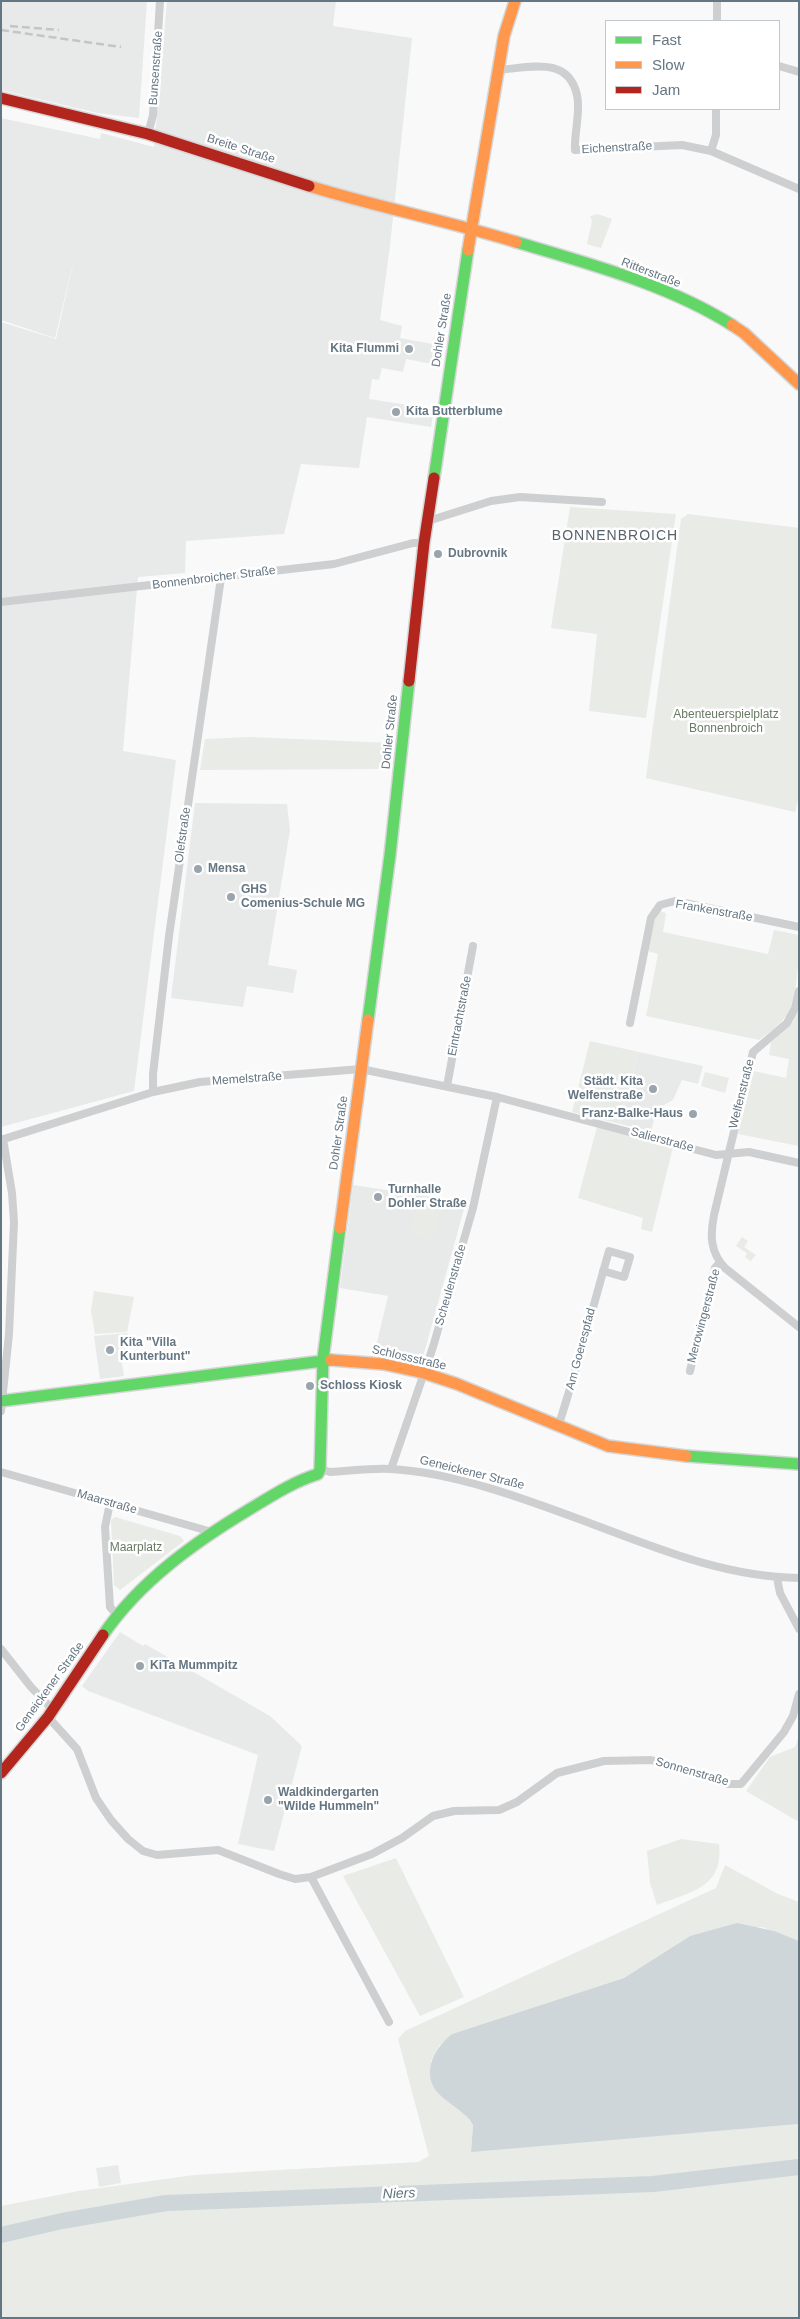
<!DOCTYPE html>
<html>
<head>
<meta charset="utf-8">
<style>
	body { margin:0 }
	#map { position:relative; width:800px; height:2319px; overflow:hidden; background:#f9f9f9; font-family:Helvetica,sans-serif }
	canvas { display:block }
	.frame { position:absolute; inset:0; border:2px solid #657683; pointer-events:none }
	.legend { position:absolute; left:605px; top:20px; width:175px; height:90px; box-sizing:border-box; background:#fff; border:1px solid #c1c8cd; margin:0; padding:6px 9px; list-style:none; font-size:15px; color:#657683 }
	.legend li { display:flex; align-items:center; gap:10px; height:25px }
	.legend b { width:25px; border:1px solid #c1c8cd }
</style>
</head>
<body>
<div id="map">
<canvas width="800" height="2319"></canvas>
<div class="frame"></div>
<ul class="legend">
<li><b style="height:6px;background:#63d668"></b>Fast</li>
<li><b style="height:6px;background:#ff974d"></b>Slow</li>
<li><b style="height:6px;background:#b3261e"></b>Jam</li>
</ul>
</div>
<script>
const ctx = document.querySelector('canvas').getContext('2d');
ctx.lineJoin = 'round';
function fill(path, color) { ctx.fillStyle = color; ctx.fill(path, 'evenodd'); }
function strokePath(path, color, width, dash) { ctx.strokeStyle = color; ctx.lineWidth = width; ctx.lineCap = dash ? 'butt' : 'round'; ctx.setLineDash(dash || []); ctx.stroke(path); }
function write(font, color, halo, rows, align = 'center') {
  ctx.font = font + ' Helvetica,sans-serif'; ctx.lineWidth = 5; ctx.setLineDash([]); ctx.textBaseline = 'middle'; ctx.strokeStyle = halo; ctx.fillStyle = color; for (const [text, x, y, turn = 0] of rows) {
    ctx.save(); ctx.translate(x, y); ctx.rotate((+turn || 0) * Math.PI / 180); ctx.textAlign = isNaN(turn) ? turn : align; if (halo) ctx.strokeText(text, 0, 0); ctx.fillText(text, 0, 0); ctx.restore();
  }
}
fill(new Path2D(`
	M 1,1 L 147,1 L 139,118 L 97,113 L 1,90 Z
	M 167,1 L 336,1 L 333,26 L 412,38 L 390,246 L 380,320 L 402,326 L 400,338 L 444,346 L 441,366 L 406,359 L 403,372 L 382,368 L 379,380 L 372,379 L 369,399 L 434,409 L 431,427 L 367,417 L 359,468 L 301,464 L 284,534 L 186,541 L 185,573 L 138,577 L 123,751 L 176,760 L 134,1091 L 1,1127 L 1,322 L 56,339 L 76,251 L 55,338 L 1,320 L 1,118 L 100,139 L 101,133 L 154,147 Z
	M 195,803 L 287,804 L 290,830 L 268,965 L 297,970 L 293,993 L 247,986 L 243,1007 L 171,998 Z
	M 639,1052 L 703,1066 L 698,1084 L 682,1080 L 673,1100 L 657,1109 L 651,1131 L 620,1124 Z
	M 353,1185 L 466,1202 L 421,1364 L 374,1355 L 388,1296 L 340,1288 Z
	M 128,1333 L 122,1364 L 124,1376 L 100,1379 L 94,1336 Z
	M 120,1632 L 143,1646 L 145,1644 L 270,1716 L 302,1746 L 274,1851 L 238,1844 L 258,1755 L 88,1691 L 82,1686 Z
	M 118,2165 L 121,2183 L 99,2187 L 96,2168 Z`), '#e8e9e9');
fill(new Path2D(`
	M 598,214 L 612,219 L 601,248 L 587,244 L 592,221 L 590,216 Z
	M 570,507 L 676,514 L 646,718 L 589,711 L 597,634 L 551,628 Z
	M 688,514 L 799,528 L 799,797 L 795,812 L 646,778 L 681,519 Z
	M 250,737 L 392,743 L 390,765 L 384,765 L 384,769 L 200,770 L 205,739 Z
	M 660,911 L 666,913 L 663,932 L 768,954 L 774,930 L 799,935 C 799,956 798,999 786,1016 C 779,1026 768,1033 759,1040 L 646,1016 L 658,954 L 648,951 L 654,922 Z
	M 799,1006 L 799,1146 L 738,1134 L 754,1071 L 786,1078 L 789,1059 L 769,1055 L 771,1042 L 793,1022 Z
	M 590,1041 L 639,1052 L 620,1124 L 572,1112 Z
	M 705,1072 L 729,1078 L 725,1093 L 701,1086 Z
	M 597,1127 L 673,1147 L 652,1232 L 641,1229 L 643,1218 L 578,1198 Z
	M 419,1198 L 442,1205 L 432,1241 L 410,1234 Z
	M 742,1237 L 748,1241 L 744,1247 L 756,1255 L 751,1261 L 745,1257 L 747,1253 L 736,1246 Z
	M 94,1291 L 134,1297 L 127,1332 L 95,1334 L 91,1311 Z
	M 115,1517 L 180,1536 L 184,1541 L 120,1590 L 114,1585 L 111,1520 Z
	M 799,1736 L 799,1822 L 746,1791 L 770,1757 L 795,1747 Z
	M 681,1839 L 719,1844 C 724,1888 690,1892 657,1905 L 650,1883 L 647,1851 Z
	M 396,1858 L 464,1997 L 420,2016 L 343,1876 Z
	M 725,1865 L 778,1894 L 799,1902 L 799,1941 L 762,1927 L 690,1936 L 624,1978 L 452,2034 L 439,2046 L 431,2061 L 439,2093 L 463,2112 L 473,2125 L 471,2151 L 799,2124 L 799,2318 L 1,2318 L 1,2206 L 79,2191 L 194,2175 L 418,2162 L 429,2156 L 398,2039 L 405,2031 L 716,1888 Z`), '#e8ebe6');
fill(new Path2D(`
	M 737,1923 L 774,1931 L 799,1941 L 799,2124 L 471,2152 L 473,2125 C 465,2111 450,2105 439,2094 C 420,2074 434,2048 452,2034 L 624,1978 L 690,1936 Z`), '#ced6d9');
strokePath(new Path2D(`
	M 1,2235 L 62,2221 L 166,2203 L 653,2184 L 799,2167`), '#ced6d9', 16);
const fast = new Path2D(`
	M 516,242 C 589,264 667,284 732,325
	M 434,478 L 468,250
	M 368,1020 L 390,855 L 409,681
	M 1,1401 L 331,1360
	M 686,1456 L 799,1464
	M 103,1635 C 140,1581 195,1542 250,1509 C 273,1495 293,1482 318,1474 L 320,1469 L 323,1359 L 340,1228`);
const slow = new Path2D(`
	M 309,186 C 377,207 448,221 516,242
	M 468,250 L 504,36 L 515,1
	M 732,325 L 744,333 L 799,384
	M 340,1228 L 368,1020
	M 331,1360 L 383,1364 L 424,1373 L 457,1384 L 608,1446 L 686,1456`);
const jam = new Path2D(`
	M 1,98 L 148,134 L 309,186
	M 409,681 L 424,543 L 434,478
	M 1,1773 L 48,1717 L 103,1635`);
strokePath(fast, '#d5d6d7', 14);
strokePath(slow, '#d5d6d7', 14);
strokePath(jam, '#d5d6d7', 14);
strokePath(new Path2D(`
	M 717,21 L 717,1
	M 779,66 L 799,72
	M 498,70 C 528,68 568,55 577,95 C 581,110 574,133 575,150 L 682,145 L 711,151 L 799,189
	M 148,134 L 153,115 L 160,1
	M 711,151 L 716,135 L 716,109
	M 428,521 L 491,501 L 520,497 L 602,502
	M 1,602 L 334,564 L 413,543 L 424,543
	M 799,991 L 795,1008 L 787,1023 L 753,1052 L 714,1215 C 710,1235 710,1252 725,1268 L 799,1327
	M 630,1023 L 651,918 L 660,905 L 675,901 L 799,927
	M 447,1086 L 473,946
	M 153,1092 L 153,1074 L 169,936 L 221,578
	M 1,1140 L 153,1092 L 200,1082 L 361,1069 L 497,1097 L 716,1155 L 749,1152 L 799,1163
	M 690,1371 L 715,1268 L 720,1262
	M 1,1411 L 9,1334 L 14,1222 L 12,1193 L 3,1139
	M 558,1427 C 577,1369 592,1310 609,1251 L 630,1257 L 624,1277 L 603,1271
	M 320,1469 L 330,1472 C 350,1471 370,1468 390,1469 C 454,1472 528,1500 587,1522 C 656,1548 724,1577 799,1578
	M 391,1469 L 433,1347 L 473,1208 L 497,1097
	M 1,1472 L 212,1532
	M 110,1503 L 105,1527 L 110,1607 L 117,1615
	M 777,1578 L 780,1593 L 799,1629
	M 1,1649 L 31,1687 L 53,1710
	M 48,1717 L 77,1749 L 96,1798 L 111,1820 L 128,1839 L 143,1851 L 157,1855 L 218,1850 L 279,1874 L 295,1879 L 311,1877 L 372,1854 L 402,1838 L 433,1816 L 454,1811 L 499,1810 L 517,1802 L 557,1773 L 604,1761 L 651,1760 L 728,1784 L 741,1784 L 784,1732 L 793,1716 L 799,1694
	M 311,1877 L 389,2022`), '#cecfd0', 8);
strokePath(fast, '#63d668', 11);
strokePath(slow, '#ff974d', 11);
strokePath(jam, '#b3261e', 11);
strokePath(new Path2D(`
	M 10,26 L 59,30
	M 1,30 L 121,47`), '#c3c5c6', 2.5, [8, 4]);
for (const [x, y, r, color] of [
	[409,349,5,"#99a4ac"],
	[396,412,5,"#99a4ac"],
	[438,554,5,"#99a4ac"],
	[198,869,5,"#99a4ac"],
	[231,897,5,"#99a4ac"],
	[653,1089,5,"#99a4ac"],
	[693,1114,5,"#99a4ac"],
	[378,1197,5,"#99a4ac"],
	[110,1350,5,"#99a4ac"],
	[310,1386,5,"#99a4ac"],
	[140,1666,5,"#99a4ac"],
	[268,1800,5,"#99a4ac"]
]) { const dot = new Path2D(); dot.arc(x, y, r, 0, 2 * Math.PI); ctx.fillStyle = color; ctx.fill(dot); strokePath(dot, '#fff', 2); }
write('12px', '#657683', '#fff', [
	["Bunsenstraße",156,68,-86],
	["Eichenstraße",617,148,-3],
	["Breite Straße",241,149,18],
	["Ritterstraße",651,273,21],
	["Dohler Straße",442,330,-81],
	["Bonnenbroicher Straße",214,578,-7],
	["Dohler Straße",390,732,-84],
	["Olefstraße",183,835,-82],
	["Frankenstraße",714,911,10],
	["Eintrachtstraße",460,1016,-79],
	["Memelstraße",247,1079,-4],
	["Welfenstraße",742,1094,-76],
	["Dohler Straße",339,1133,-82],
	["Salierstraße",662,1140,15],
	["Scheulenstraße",451,1285,-74],
	["Merowingerstraße",704,1316,-75],
	["Am Goerespfad",581,1349,-75],
	["Schlossstraße",409,1358,13],
	["Geneickener Straße",472,1473,14],
	["Maarstraße",107,1502,16],
	["Geneickener Straße",50,1687,-54],
	["Sonnenstraße",692,1772,16]
]);
write('bold 12px', '#657683', '#fff', [
	["Kita Flummi",399,349,"right"],
	["Kita Butterblume",406,412],
	["Dubrovnik",448,554],
	["Mensa",208,869],
	["GHS",241,890],
	["Comenius-Schule MG",241,904],
	["Städt. Kita",643,1082,"right"],
	["Welfenstraße",643,1096,"right"],
	["Franz-Balke-Haus",683,1114,"right"],
	["Turnhalle",388,1190],
	["Dohler Straße",388,1204],
	["Kita \"Villa",120,1343],
	["Kunterbunt\"",120,1357],
	["Schloss Kiosk",320,1386],
	["KiTa Mummpitz",150,1666],
	["Waldkindergarten",278,1793],
	["\"Wilde Hummeln\"",278,1807]
], 'left');
write('12px', '#687a64', '#fff', [
	["Abenteuerspielplatz",726,715],
	["Bonnenbroich",726,729],
	["Maarplatz",136,1548]
]);
ctx.letterSpacing = '1px';
write('14px', '#57646e', '#fff', [
	["BONNENBROICH",615,536]
]);
ctx.letterSpacing = '0px';
write('italic 14px', '#60757c', '#fff', [
	["Niers",399,2194,-2]
]);
</script>
</body>
</html>
